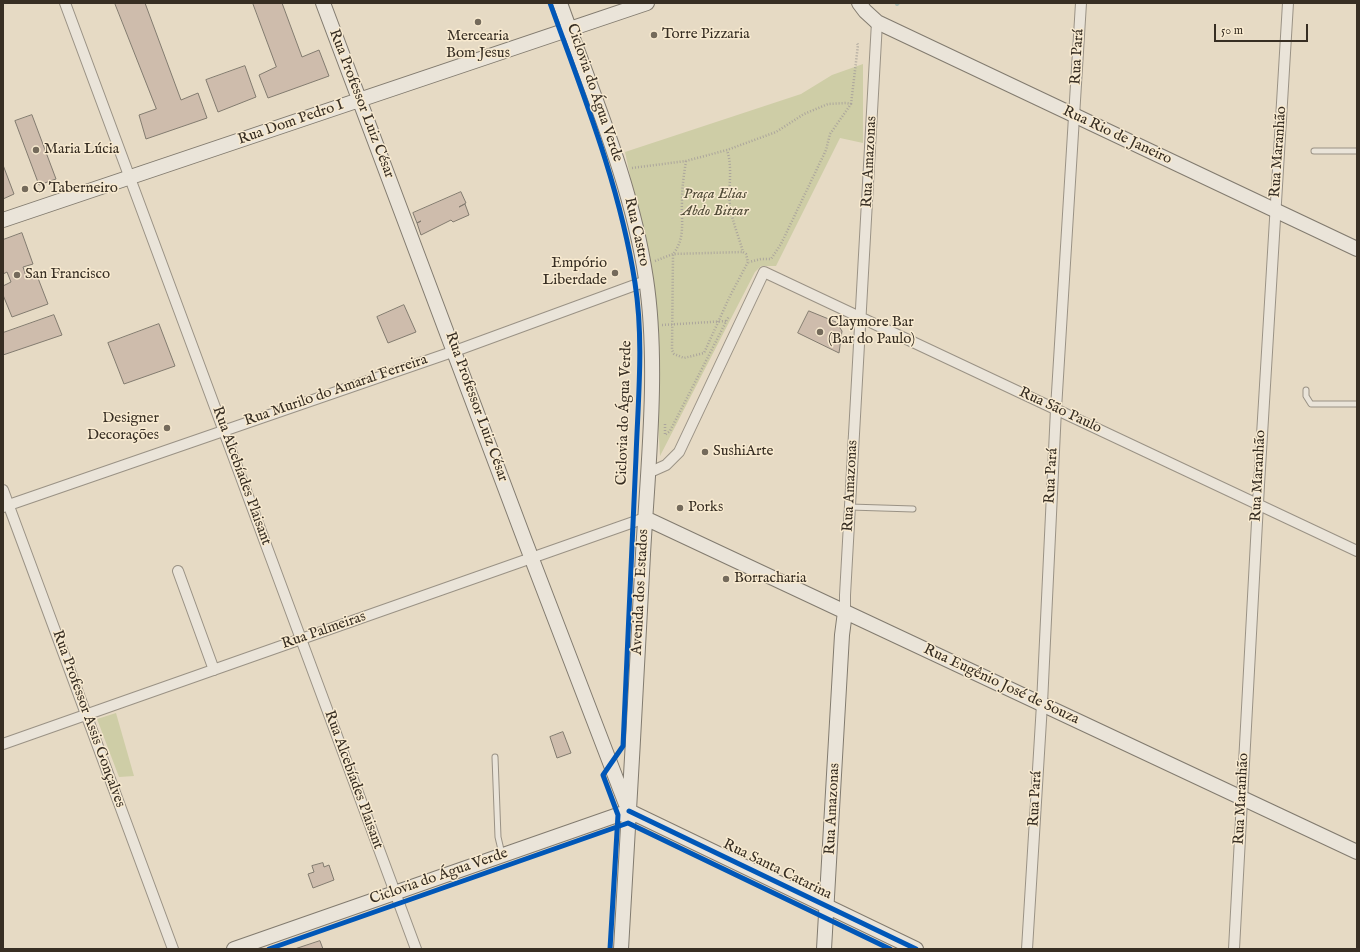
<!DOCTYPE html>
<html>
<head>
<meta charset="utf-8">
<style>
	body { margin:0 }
	#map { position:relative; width:1360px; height:952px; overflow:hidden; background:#e6dac4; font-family:"IM FELL English",serif }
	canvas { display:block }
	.frame { position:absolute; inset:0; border:4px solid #372e23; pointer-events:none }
	.scale { position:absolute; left:1214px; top:24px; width:94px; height:18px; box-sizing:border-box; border:2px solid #372e23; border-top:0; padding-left:5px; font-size:12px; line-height:14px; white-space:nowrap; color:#372e23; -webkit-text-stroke:3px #f8ead0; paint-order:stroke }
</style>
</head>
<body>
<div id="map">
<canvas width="1360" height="952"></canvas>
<div class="frame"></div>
<div class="scale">50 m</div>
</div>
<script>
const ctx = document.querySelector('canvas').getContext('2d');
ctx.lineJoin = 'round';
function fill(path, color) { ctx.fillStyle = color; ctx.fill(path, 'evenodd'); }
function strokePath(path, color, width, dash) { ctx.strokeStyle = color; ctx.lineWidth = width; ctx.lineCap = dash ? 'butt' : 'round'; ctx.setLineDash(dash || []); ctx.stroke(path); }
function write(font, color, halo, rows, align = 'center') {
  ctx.font = font + ' "IM FELL English",serif'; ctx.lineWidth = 3; ctx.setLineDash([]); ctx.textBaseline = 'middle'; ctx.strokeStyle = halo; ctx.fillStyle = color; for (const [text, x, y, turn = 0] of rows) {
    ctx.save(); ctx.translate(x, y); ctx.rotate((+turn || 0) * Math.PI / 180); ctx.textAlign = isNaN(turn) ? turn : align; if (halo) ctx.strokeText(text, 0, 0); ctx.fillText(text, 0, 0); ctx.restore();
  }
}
fill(new Path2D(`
	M 863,64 L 863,143 L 840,138 L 776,266 L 761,266 L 755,272 L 660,456 L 649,265 L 625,152 L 801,94 L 832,75 Z
	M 116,713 L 134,776 L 119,777 L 97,719 Z`), '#cecda6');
strokePath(new Path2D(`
	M 897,4 L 898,3`), '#b4c4bb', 4);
const building = new Path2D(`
	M 115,3 L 145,3 L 181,100 L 198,93 L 207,118 L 146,139 L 139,115 L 156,109 Z
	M 253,3 L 282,3 L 302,57 L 319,50 L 329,76 L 268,98 L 259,75 L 276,67 Z
	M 245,66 L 256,97 L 218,112 L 206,80 Z
	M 32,115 L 56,179 L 39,185 L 15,121 Z
	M 3,165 L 14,194 L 3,199 Z
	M 461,192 L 466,203 L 459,207 L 465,204 L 469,215 L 453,222 L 451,220 L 421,235 L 417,223 L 421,221 L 417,223 L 413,213 Z
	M 22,233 L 33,264 L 23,267 L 26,276 L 36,273 L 48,304 L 12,317 L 3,295 L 3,286 L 11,282 L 7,272 L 3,274 L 3,240 Z
	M 404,305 L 416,332 L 388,343 L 377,317 Z
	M 809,311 L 836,322 L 842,331 L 839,353 L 798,333 Z
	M 54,315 L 62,335 L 3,355 L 3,333 Z
	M 159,324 L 175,366 L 124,384 L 108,343 Z
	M 563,732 L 571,753 L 557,758 L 550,737 Z
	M 323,863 L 324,867 L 329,865 L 334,880 L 313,888 L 308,874 L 314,872 L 312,866 Z
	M 320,941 L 323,949 L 295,949 Z`);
fill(building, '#cebcac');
strokePath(building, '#827b6f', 1);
const lane = new Path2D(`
	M 1314,151 L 1357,151
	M 1306,390 L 1306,396 L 1311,404 L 1357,404
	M 850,507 L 913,509
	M 495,757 L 498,837 L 502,854`);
const street = new Path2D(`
	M 65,3 L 416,949
	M 648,473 L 666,465 L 679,452 L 764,272 L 1357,551
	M 3,490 L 173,949
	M 3,507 L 455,351 L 646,281
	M 178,571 L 214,670
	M 845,612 L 845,595 L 877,22
	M 3,744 L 645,518
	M 1027,949 L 1042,704 L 1056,409 L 1081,3
	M 1234,949 L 1259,485 L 1288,3`);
const secondary = new Path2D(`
	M 323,3 L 525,541 L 627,807
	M 560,3 C 592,93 632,184 646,279 C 659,365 648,466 643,554 C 636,686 629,817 621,949
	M 859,3 L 865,11 L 877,22 L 1357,249
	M 3,220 L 647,3
	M 645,518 L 1357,852
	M 234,949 L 629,811 L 916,949
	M 824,949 L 842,635 L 845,612`);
strokePath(lane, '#9a9285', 7);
strokePath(street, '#9a9285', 12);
strokePath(secondary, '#827b6f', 16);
strokePath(new Path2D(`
	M 851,104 L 858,45 L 857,43
	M 686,161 C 684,174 682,187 682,201 C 681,220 686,238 673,254 L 672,350 L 674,354 L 684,358 L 704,353 L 730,296 L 748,262 L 746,254 L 743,252 C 739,237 732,221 730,206 C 728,187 733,168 727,150
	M 632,168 L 686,161 L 727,150 L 776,132 L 804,114 L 828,104 L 846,103 L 851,104 L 830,134 L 826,150 L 781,244 L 771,259 L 761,259 L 749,262
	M 655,261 L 673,254 L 742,252
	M 662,325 L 727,321
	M 665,424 L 665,435 L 670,431 L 729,316`), '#aba59c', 2.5, [1, 2]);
strokePath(lane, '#eae4d9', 5);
strokePath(street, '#eae4d9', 10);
strokePath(secondary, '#eae4d9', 14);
strokePath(new Path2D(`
	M 550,3 C 583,94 620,186 635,283 C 644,340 638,400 636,457 C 632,554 627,650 623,746 L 603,775 L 618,815 L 610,949
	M 629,811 L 916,949
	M 269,949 L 628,823 L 890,949`), '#0057b8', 5);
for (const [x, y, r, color] of [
	[478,22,4,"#746a5b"],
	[654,35,4,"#746a5b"],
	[36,150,4,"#746a5b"],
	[25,189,4,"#746a5b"],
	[615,273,4,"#746a5b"],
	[17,275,4,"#746a5b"],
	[820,332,4,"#746a5b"],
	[167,428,4,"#746a5b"],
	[705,452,4,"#746a5b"],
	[680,508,4,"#746a5b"],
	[726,579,4,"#746a5b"]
]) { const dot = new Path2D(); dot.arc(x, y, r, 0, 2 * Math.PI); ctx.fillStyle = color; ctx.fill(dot); strokePath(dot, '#f8ead0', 1.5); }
write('15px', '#372e23', '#f8ead0', [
	["Torre Pizzaria",662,35],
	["Mercearia",478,37,"center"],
	["Bom Jesus",478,54,"center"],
	["Maria Lúcia",44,150],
	["O Taberneiro",33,189],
	["Empório",607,264,"right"],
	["Liberdade",607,281,"right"],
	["San Francisco",25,275],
	["Claymore Bar",828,323],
	["(Bar do Paulo)",828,340],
	["Designer",159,419,"right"],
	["Decorações",159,436,"right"],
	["SushiArte",713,452],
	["Porks",688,508],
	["Borracharia",734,579]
], 'left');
write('15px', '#372e23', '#f8ead0', [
	["Rua Pará",1078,57,-87],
	["Ciclovia do Água Verde",594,93,71],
	["Rua Professor Luiz César",361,104,69],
	["Rua Dom Pedro I",291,123,-19],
	["Rua Rio de Janeiro",1117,136,25],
	["Rua Maranhão",1279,152,-86],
	["Rua Amazonas",870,162,-87],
	["Rua Castro",636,232,77],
	["Rua Murilo do Amaral Ferreira",336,391,-19],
	["Rua Professor Luiz César",476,407,70],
	["Rua São Paulo",1060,411,25],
	["Ciclovia do Água Verde",625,413,-88],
	["Rua Alcebíades Plaisant",241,476,70],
	["Rua Pará",1052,476,-87],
	["Rua Maranhão",1259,476,-87],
	["Rua Amazonas",851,486,-87],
	["Avenida dos Estados",641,592,-87],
	["Rua Palmeiras",324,631,-19],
	["Rua Eugênio José de Souza",1001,685,25],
	["Rua Professor Assis Gonçalves",88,719,70],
	["Rua Alcebíades Plaisant",353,780,70],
	["Rua Pará",1036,799,-87],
	["Rua Maranhão",1242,799,-87],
	["Rua Amazonas",833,809,-87],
	["Rua Santa Catarina",777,870,26],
	["Ciclovia do Água Verde",439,877,-19]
]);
write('italic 15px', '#514c38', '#f8ead0', [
	["Praça Elias",715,195],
	["Abdo Bittar",715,212]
]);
</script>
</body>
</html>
